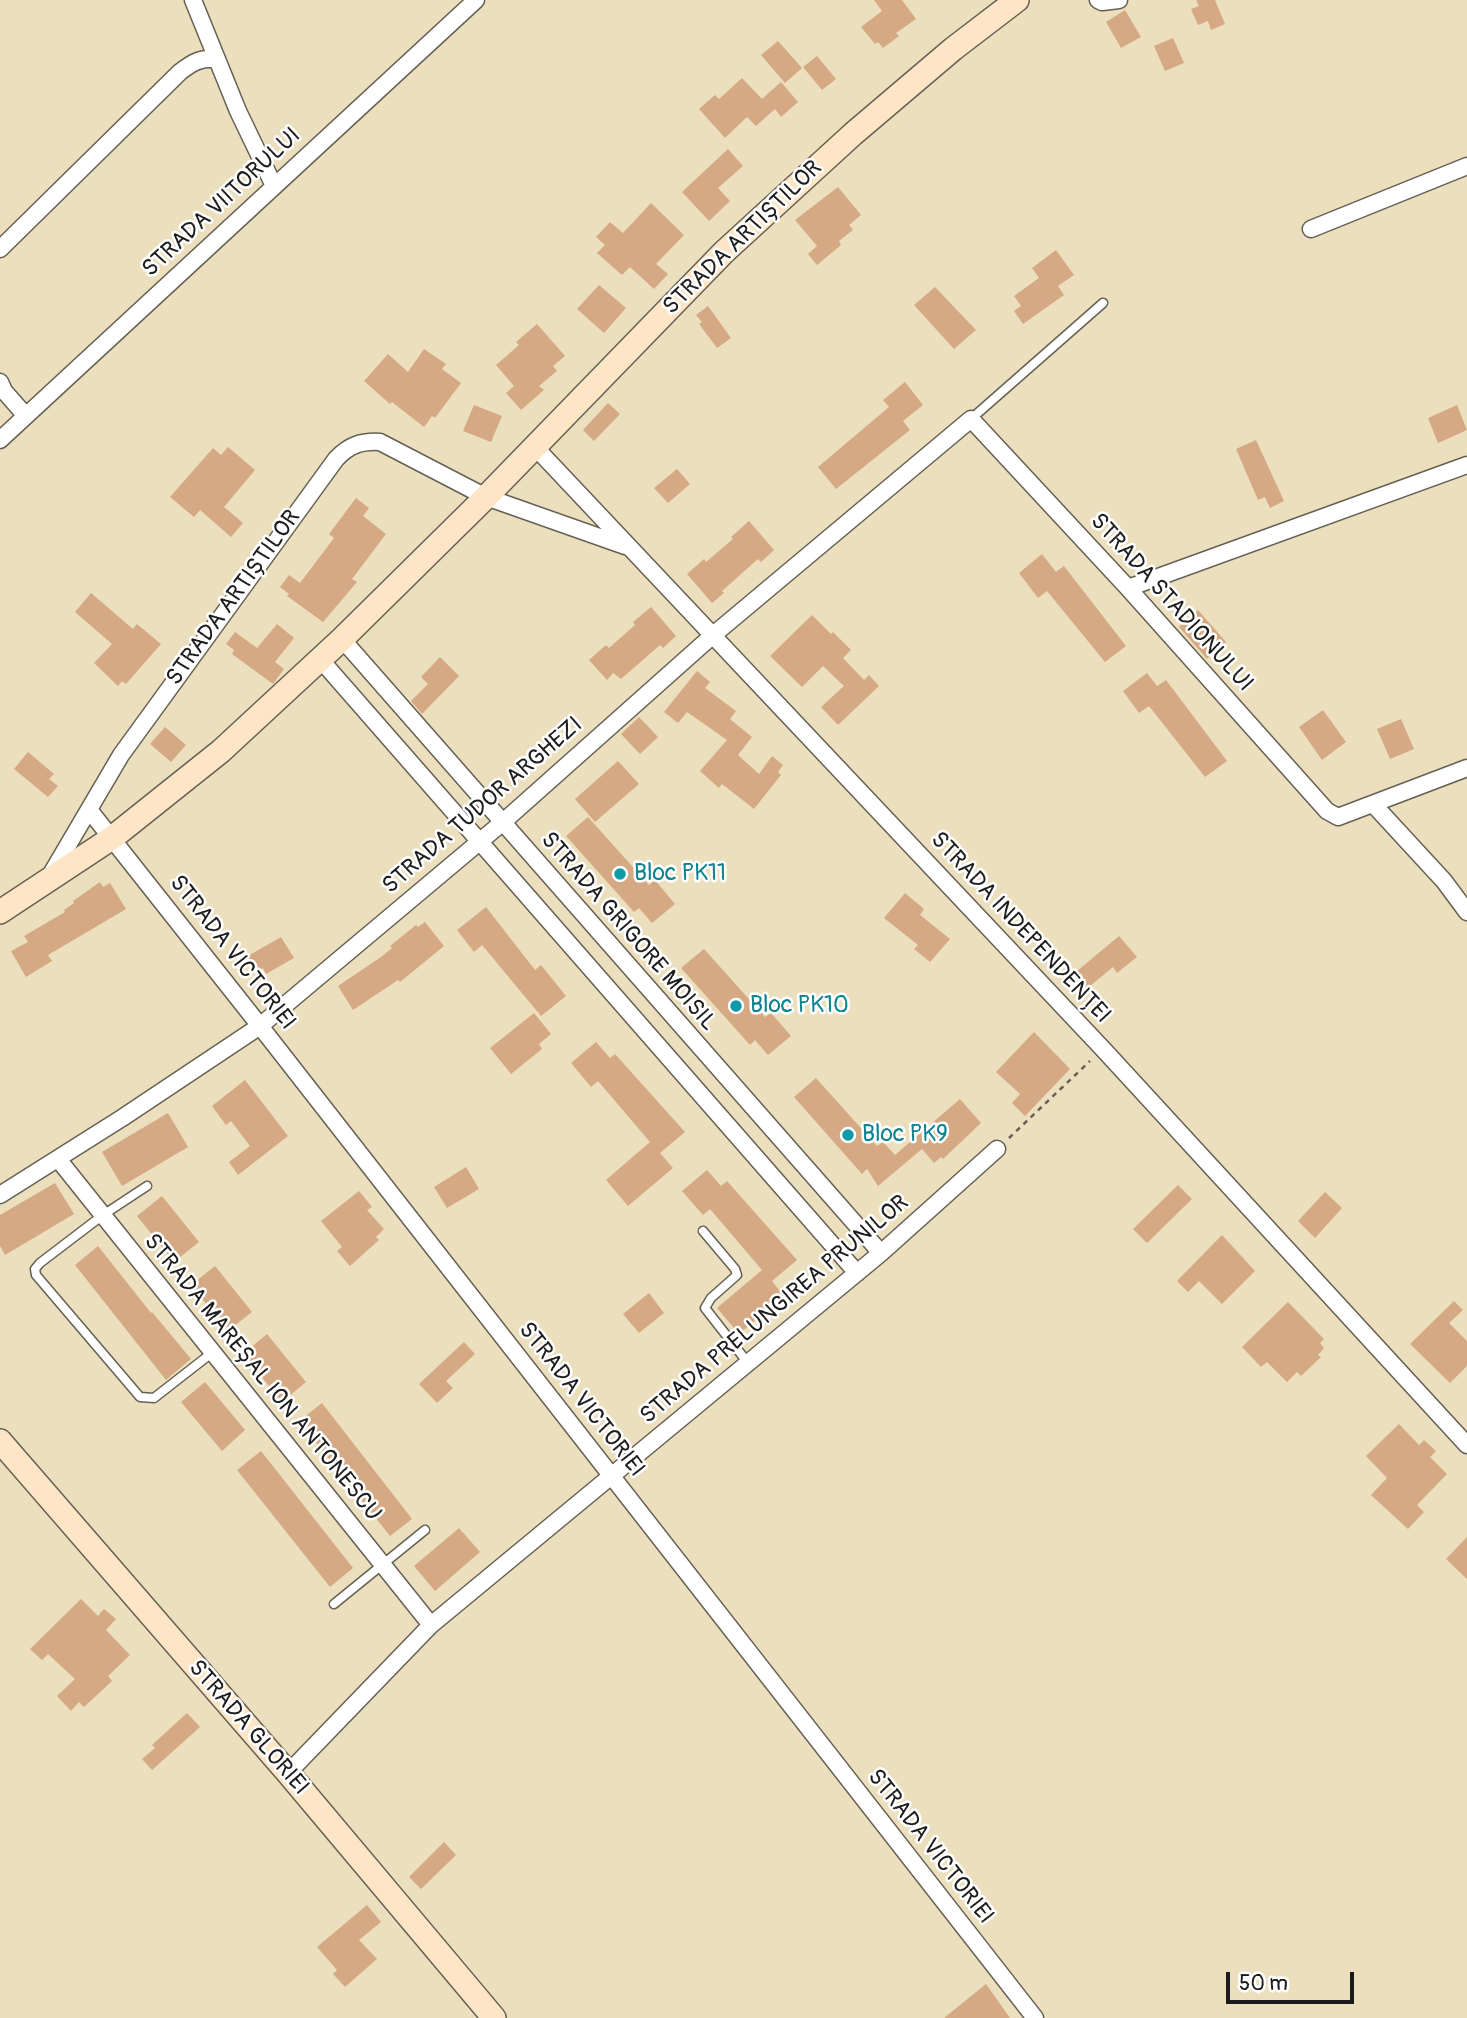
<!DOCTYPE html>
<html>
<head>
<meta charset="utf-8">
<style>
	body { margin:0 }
	#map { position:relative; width:1467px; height:2018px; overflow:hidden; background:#ecdfbd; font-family:Pangolin,sans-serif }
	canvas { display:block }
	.scale { position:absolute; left:1226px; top:1972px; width:128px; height:32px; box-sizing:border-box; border:4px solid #1c1c1c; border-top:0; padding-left:9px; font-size:21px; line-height:24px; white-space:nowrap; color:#1c1c1c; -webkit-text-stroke:5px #fff; paint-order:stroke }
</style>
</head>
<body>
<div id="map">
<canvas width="1467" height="2018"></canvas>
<div class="scale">50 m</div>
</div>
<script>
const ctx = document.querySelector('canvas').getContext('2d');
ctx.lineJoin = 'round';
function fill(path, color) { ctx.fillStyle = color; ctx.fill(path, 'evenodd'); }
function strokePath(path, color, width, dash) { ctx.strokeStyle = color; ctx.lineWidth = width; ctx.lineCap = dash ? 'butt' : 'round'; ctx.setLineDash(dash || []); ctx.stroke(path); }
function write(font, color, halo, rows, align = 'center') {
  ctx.font = font + ' Pangolin,sans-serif'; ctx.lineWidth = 5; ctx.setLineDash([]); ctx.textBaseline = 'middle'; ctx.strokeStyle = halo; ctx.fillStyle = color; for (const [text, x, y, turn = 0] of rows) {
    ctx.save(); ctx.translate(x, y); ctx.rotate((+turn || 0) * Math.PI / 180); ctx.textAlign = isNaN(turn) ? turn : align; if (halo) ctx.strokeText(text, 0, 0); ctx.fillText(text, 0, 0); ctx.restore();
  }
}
fill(new Path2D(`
	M 874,0 L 902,0 L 916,19 L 896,33 L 899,36 L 883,48 L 878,42 L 875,44 L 861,27 L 882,11 Z
	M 1196,0 L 1215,0 L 1225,24 L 1211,30 L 1208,21 L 1198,25 L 1191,9 L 1199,6 Z
	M 1125,10 L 1141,37 L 1121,48 L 1106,22 Z
	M 1173,38 L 1184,63 L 1165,71 L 1154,46 Z
	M 778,41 L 802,68 L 785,83 L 761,55 Z
	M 817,56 L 836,79 L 822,90 L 803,67 Z
	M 742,78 L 762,99 L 781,82 L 798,102 L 781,117 L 775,109 L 756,126 L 747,117 L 725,138 L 699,109 L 715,95 L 719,99 Z
	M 728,149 L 743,166 L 718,188 L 730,201 L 709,221 L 682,192 Z
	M 838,187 L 861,215 L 849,225 L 853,230 L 839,241 L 841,245 L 817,265 L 808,254 L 817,246 L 795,220 Z
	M 651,203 L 684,235 L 656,264 L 668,274 L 654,289 L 630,267 L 622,275 L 597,253 L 605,245 L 596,237 L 610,222 L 623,233 Z
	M 1056,250 L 1074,275 L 1058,286 L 1064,295 L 1023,324 L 1014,311 L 1021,306 L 1014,296 L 1039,278 L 1032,268 Z
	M 599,285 L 626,308 L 604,333 L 577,309 Z
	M 935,287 L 976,330 L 954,349 L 914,305 Z
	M 708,306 L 731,338 L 717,348 L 699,324 L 702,322 L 696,315 Z
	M 537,324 L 565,356 L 553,366 L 557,371 L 539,386 L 544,390 L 521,410 L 506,393 L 514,386 L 496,365 L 519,345 L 516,342 Z
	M 424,349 L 446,364 L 442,369 L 461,383 L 435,418 L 432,416 L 424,427 L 392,402 L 390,404 L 364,381 L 388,354 L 408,372 Z
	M 905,382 L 923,405 L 903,421 L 910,430 L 836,489 L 818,467 L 889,407 L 883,400 Z
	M 608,403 L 620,414 L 594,441 L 583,430 Z
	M 474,405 L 502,416 L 491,442 L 463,431 Z
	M 1457,405 L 1467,430 L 1438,443 L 1428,418 Z
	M 1256,440 L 1284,501 L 1270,508 L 1265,497 L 1258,500 L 1236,449 Z
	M 228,447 L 255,470 L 224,507 L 243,523 L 231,537 L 200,510 L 194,517 L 170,497 L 213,448 L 221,455 Z
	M 677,469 L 690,484 L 668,503 L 654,488 Z
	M 356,498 L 369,508 L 363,516 L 386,534 L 352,579 L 357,582 L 323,622 L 287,596 L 289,594 L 280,587 L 289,575 L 300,583 L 334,538 L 329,534 Z
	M 749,521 L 774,550 L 761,562 L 758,559 L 722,591 L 724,593 L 712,603 L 687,574 L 704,559 L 706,562 L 733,539 L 731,537 Z
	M 1042,554 L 1056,572 L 1064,566 L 1126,646 L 1105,662 L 1047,591 L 1038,598 L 1019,573 Z
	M 91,593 L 133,629 L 137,624 L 161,644 L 126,684 L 122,681 L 118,686 L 94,663 L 112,644 L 75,612 Z
	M 651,607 L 676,636 L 663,648 L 660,645 L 621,679 L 613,673 L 607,680 L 589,660 L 606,645 L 609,648 L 635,625 L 633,622 Z
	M 1198,610 L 1226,642 L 1207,659 L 1179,627 Z
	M 812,615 L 831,634 L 833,632 L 851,650 L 843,658 L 864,680 L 869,675 L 879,686 L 838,725 L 821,707 L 844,686 L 823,666 L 802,687 L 770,656 Z
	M 277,624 L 294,638 L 275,662 L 284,669 L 273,684 L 232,654 L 234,650 L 226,644 L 235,632 L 257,648 Z
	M 440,657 L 459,676 L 422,714 L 411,701 L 428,684 L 421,677 Z
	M 697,671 L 710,682 L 705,688 L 736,711 L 730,719 L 752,737 L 738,755 L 759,774 L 772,756 L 783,765 L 778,772 L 781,775 L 754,809 L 722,784 L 719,788 L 700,771 L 727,740 L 687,712 L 678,723 L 664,712 Z
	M 1147,673 L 1157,686 L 1166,680 L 1227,761 L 1205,777 L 1149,706 L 1139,713 L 1123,691 Z
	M 1323,710 L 1346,742 L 1322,760 L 1299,727 Z
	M 639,717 L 658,737 L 640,754 L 621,734 Z
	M 1401,719 L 1414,749 L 1390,759 L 1377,729 Z
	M 165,727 L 186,745 L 171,762 L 150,744 Z
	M 28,752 L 54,774 L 49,779 L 58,786 L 48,797 L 14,769 Z
	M 618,761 L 639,784 L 595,822 L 575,799 Z
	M 588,817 L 649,885 L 655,880 L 675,904 L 652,923 L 639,908 L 634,912 L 566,836 Z
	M 100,882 L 103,887 L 110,883 L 126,909 L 48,955 L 52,961 L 26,977 L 11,951 L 28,942 L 24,936 L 65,912 L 64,910 L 74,903 L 73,901 Z
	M 905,893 L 924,909 L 920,915 L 950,939 L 930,962 L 914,949 L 918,945 L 884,918 Z
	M 486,907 L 535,970 L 541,965 L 566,996 L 541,1016 L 482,945 L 474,952 L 457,930 Z
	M 425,922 L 444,946 L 400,982 L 398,980 L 353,1010 L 338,986 L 381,957 L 392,948 L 390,946 L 416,925 L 418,927 Z
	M 1119,936 L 1137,957 L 1117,973 L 1113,967 L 1084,991 L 1071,976 Z
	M 281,937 L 294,958 L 266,974 L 263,968 L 255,972 L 246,957 Z
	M 704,949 L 765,1017 L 771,1013 L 791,1036 L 768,1055 L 755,1040 L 750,1045 L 681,968 Z
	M 534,1013 L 551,1034 L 539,1044 L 542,1049 L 511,1074 L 490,1048 Z
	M 1034,1032 L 1070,1069 L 1025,1116 L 1012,1103 L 1020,1094 L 996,1072 Z
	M 596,1042 L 610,1058 L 615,1054 L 685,1132 L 660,1153 L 673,1168 L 628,1206 L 606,1180 L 650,1142 L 598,1081 L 591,1087 L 571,1063 Z
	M 816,1078 L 877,1146 L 883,1142 L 895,1155 L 960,1099 L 981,1123 L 943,1159 L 941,1157 L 934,1163 L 922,1149 L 878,1186 L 867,1169 L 862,1174 L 794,1097 Z
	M 245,1080 L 288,1136 L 238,1175 L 229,1162 L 250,1146 L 231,1121 L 226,1125 L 212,1106 Z
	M 168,1113 L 188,1147 L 122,1186 L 102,1152 Z
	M 466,1167 L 479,1189 L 447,1208 L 434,1187 Z
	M 707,1170 L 721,1186 L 727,1181 L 797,1260 L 772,1281 L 784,1296 L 739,1334 L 717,1308 L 762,1270 L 710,1209 L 703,1215 L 682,1191 Z
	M 55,1183 L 74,1214 L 5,1255 L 0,1246 L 0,1215 Z
	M 1178,1185 L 1192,1199 L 1147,1243 L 1133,1229 Z
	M 359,1191 L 372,1207 L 367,1210 L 384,1229 L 376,1237 L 379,1240 L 350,1266 L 337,1251 L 342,1247 L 321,1221 Z
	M 1325,1192 L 1342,1208 L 1315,1238 L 1298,1221 Z
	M 162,1196 L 199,1242 L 174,1262 L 137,1216 Z
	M 1222,1235 L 1255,1271 L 1222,1304 L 1199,1281 L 1188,1292 L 1177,1281 Z
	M 98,1246 L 151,1313 L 152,1312 L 191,1359 L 166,1380 L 75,1265 Z
	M 215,1266 L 252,1312 L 228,1331 L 191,1285 Z
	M 649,1293 L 664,1313 L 639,1333 L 623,1314 Z
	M 1454,1301 L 1463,1310 L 1449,1323 L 1467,1341 L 1467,1366 L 1450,1383 L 1410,1344 Z
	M 1288,1302 L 1324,1339 L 1320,1343 L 1324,1348 L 1318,1355 L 1321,1357 L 1301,1376 L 1297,1372 L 1287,1382 L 1267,1362 L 1261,1367 L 1242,1347 Z
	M 267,1334 L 306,1382 L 282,1402 L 243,1354 Z
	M 464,1342 L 475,1354 L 446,1381 L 453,1388 L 437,1403 L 419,1384 Z
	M 205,1382 L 245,1430 L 222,1451 L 181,1402 Z
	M 322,1403 L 412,1519 L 390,1536 L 299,1421 Z
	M 1399,1424 L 1419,1445 L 1424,1440 L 1436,1451 L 1430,1457 L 1447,1474 L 1417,1505 L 1424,1512 L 1408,1529 L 1371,1495 L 1387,1478 L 1366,1456 Z
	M 261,1451 L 353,1568 L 330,1587 L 237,1470 Z
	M 459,1528 L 480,1552 L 435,1591 L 414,1566 Z
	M 1467,1537 L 1467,1579 L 1446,1559 Z
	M 81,1599 L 98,1616 L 104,1609 L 116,1619 L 106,1630 L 130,1655 L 108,1676 L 112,1681 L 84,1707 L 79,1702 L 71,1711 L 57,1696 L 75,1679 L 48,1654 L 42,1660 L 30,1649 Z
	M 187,1713 L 200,1727 L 152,1770 L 142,1759 L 155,1748 L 152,1745 Z
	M 444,1842 L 456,1855 L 421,1889 L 409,1877 Z
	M 367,1905 L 381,1922 L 359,1940 L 377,1959 L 345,1987 L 333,1974 L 337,1970 L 317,1947 Z
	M 986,1984 L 1010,2018 L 944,2018 Z`), '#d4a984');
const lane = new Path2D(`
	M 971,419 L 1103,303
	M 147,1186 L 103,1215 L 40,1263 L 35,1269 L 36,1275 L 140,1397 L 154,1398 L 213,1352
	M 703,1231 L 735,1269 L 737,1275 L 711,1298 L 705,1308 L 748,1363
	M 334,1604 L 425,1530`);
const street = new Path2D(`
	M 193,0 L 238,111 L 274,186
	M 1098,0 L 1102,2 L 1119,0
	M 1311,229 L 1467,166
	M 0,249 L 180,72 C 193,62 200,58 216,59
	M 0,382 L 4,391 L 26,416
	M 0,440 L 476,0
	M 535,447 L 1103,1049 L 1467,1445
	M 1128,588 L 1467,465
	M 342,639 L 881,1253
	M 320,659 L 857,1273
	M 1373,804 L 1444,881 L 1467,912
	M 90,811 L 260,1026 L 1035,2018
	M 51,874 L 121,755 L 336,459 C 349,445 361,441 380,442 L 486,497 L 625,546
	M 58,1159 L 431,1625
	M 0,1195 L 122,1118 L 260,1026 L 503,822 L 712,636 L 971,419 L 1128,588 L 1327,811 L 1338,817 L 1467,768
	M 288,1773 L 431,1625 L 881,1253 L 997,1149`);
const secondary = new Path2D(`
	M 0,912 L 112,838 L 221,751 L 342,639 L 486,497 L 724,252 L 853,134 L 953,49 L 1017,0
	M 0,1441 L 288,1773 L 494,2018`);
strokePath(lane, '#656054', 11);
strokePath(street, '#656054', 19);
strokePath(secondary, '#656054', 26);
strokePath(new Path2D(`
	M 1009,1138 L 1090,1061`), '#656054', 2.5, [5, 5]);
strokePath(lane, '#fff', 8);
strokePath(street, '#fff', 16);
strokePath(secondary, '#fee5c5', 23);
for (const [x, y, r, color] of [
	[620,874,7,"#0f9aa8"],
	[736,1006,7,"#0f9aa8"],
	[848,1135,7,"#0f9aa8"]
]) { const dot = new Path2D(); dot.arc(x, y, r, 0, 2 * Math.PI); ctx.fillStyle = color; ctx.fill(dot); strokePath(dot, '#fff', 2.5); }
write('23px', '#1c1c1c', '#fff', [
	["STRADA VIITORULUI",222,203,-43],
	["STRADA ARTIȘTILOR",743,238,-44],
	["STRADA ARTIȘTILOR",234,598,-54],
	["STRADA STADIONULUI",1171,603,48],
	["STRADA TUDOR ARGHEZI",483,806,-41],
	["STRADA INDEPENDENȚEI",1020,928,47],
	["STRADA GRIGORE MOISIL",628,932,49],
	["STRADA VICTORIEI",232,953,52],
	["STRADA PRELUNGIREA PRUNILOR",775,1310,-40],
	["STRADA MAREȘAL ION ANTONESCU",262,1378,51],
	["STRADA VICTORIEI",581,1400,52],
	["STRADA GLORIEI",248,1728,49],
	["STRADA VICTORIEI",930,1847,52]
]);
write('23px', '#0d838f', '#fff', [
	["Bloc PK11",634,874],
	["Bloc PK10",750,1006],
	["Bloc PK9",862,1135]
], 'left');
</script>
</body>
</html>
